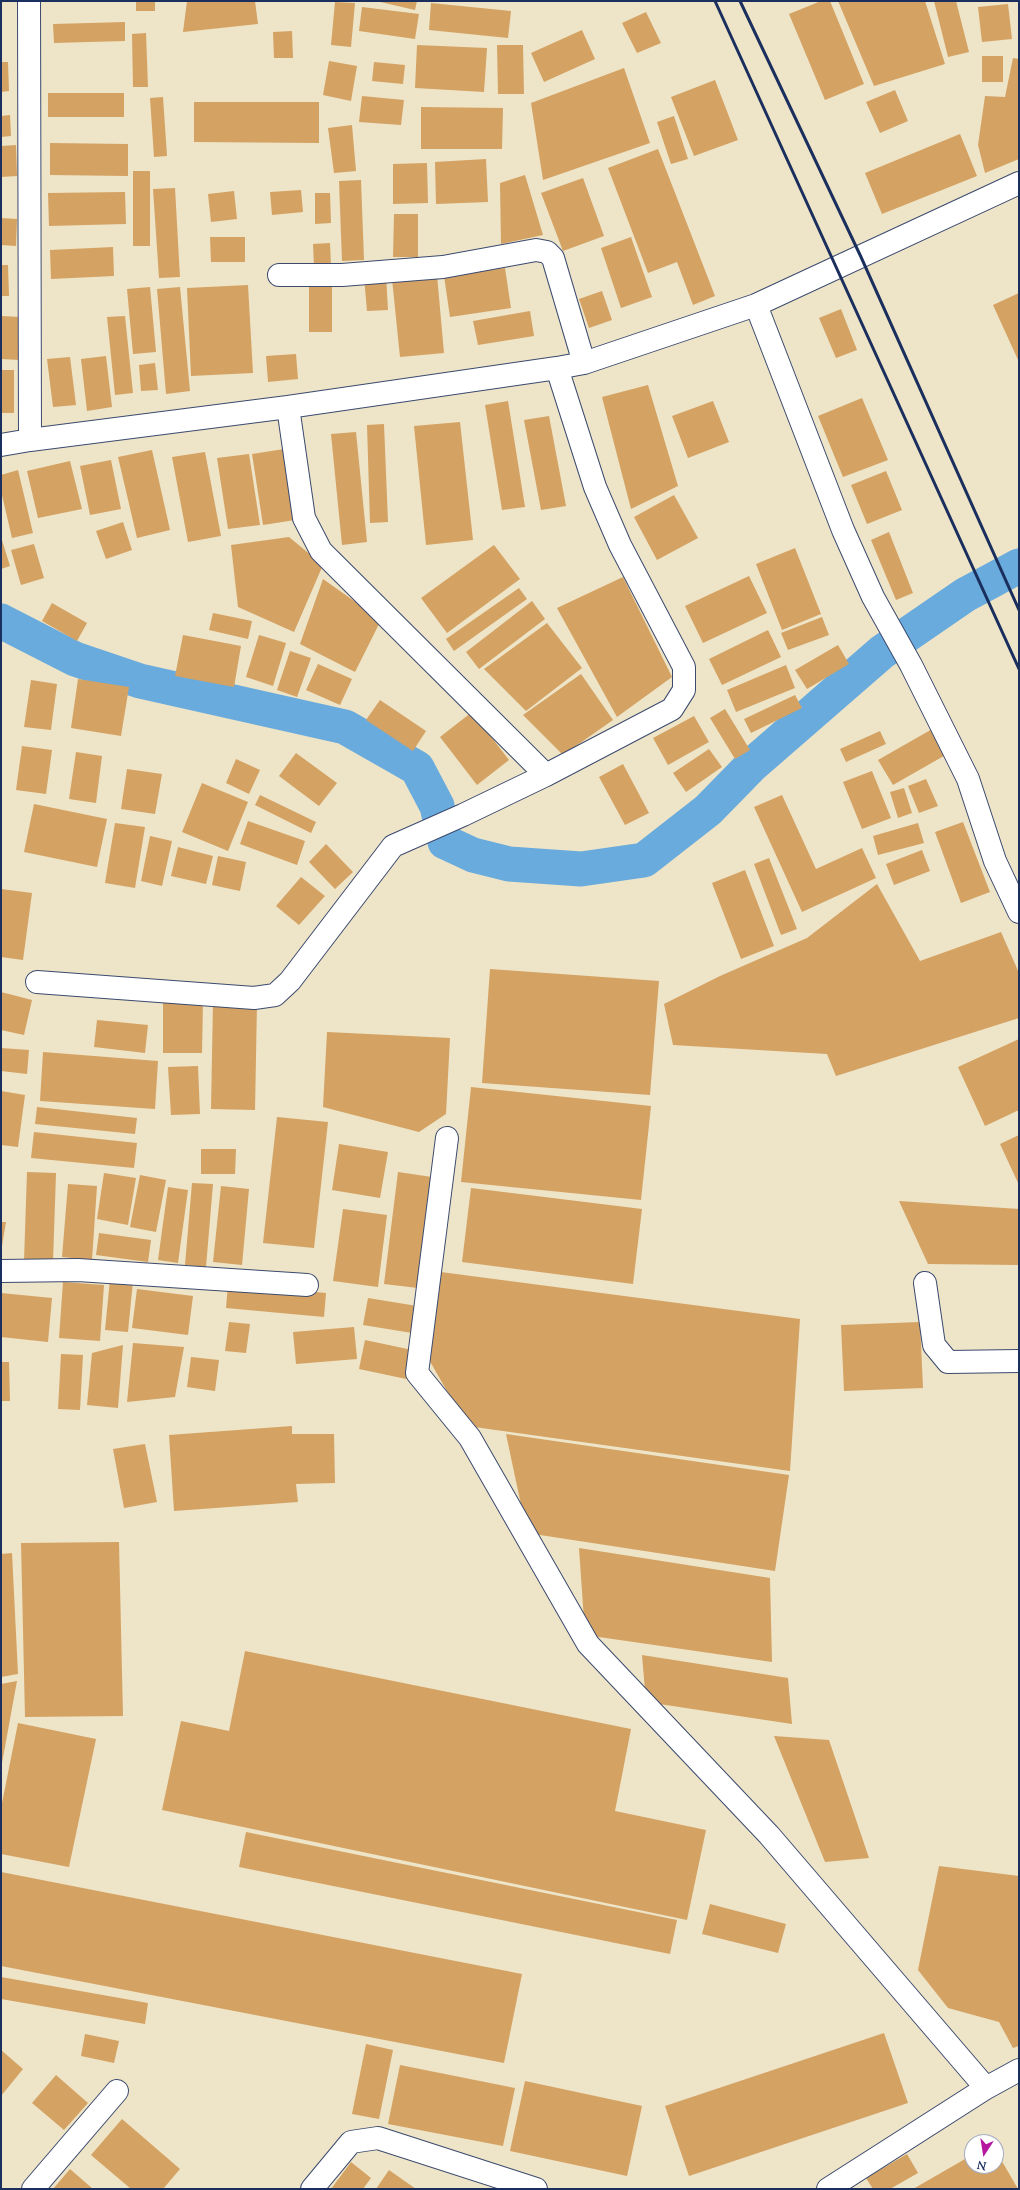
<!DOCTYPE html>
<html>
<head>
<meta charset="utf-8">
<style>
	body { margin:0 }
	#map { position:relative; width:1020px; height:2190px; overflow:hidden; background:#eee4c7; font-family:"Sorts Mill Goudy",serif }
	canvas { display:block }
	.frame { position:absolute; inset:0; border:2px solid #1b2f5e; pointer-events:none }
	.north { position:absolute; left:964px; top:2134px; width:40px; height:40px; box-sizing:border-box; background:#fff; border:1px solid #a4acbf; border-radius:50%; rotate:192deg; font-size:11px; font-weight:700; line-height:16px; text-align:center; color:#1b2f5e }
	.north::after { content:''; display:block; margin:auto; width:14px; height:18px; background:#b5179e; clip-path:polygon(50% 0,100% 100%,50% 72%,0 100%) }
</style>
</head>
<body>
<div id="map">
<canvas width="1020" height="2190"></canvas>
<div class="frame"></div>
<div class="north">N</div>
</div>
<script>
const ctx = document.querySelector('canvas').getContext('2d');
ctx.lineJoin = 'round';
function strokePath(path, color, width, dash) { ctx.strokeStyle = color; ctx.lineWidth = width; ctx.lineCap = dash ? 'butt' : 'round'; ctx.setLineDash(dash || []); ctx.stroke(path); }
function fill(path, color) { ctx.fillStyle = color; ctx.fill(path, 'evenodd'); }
strokePath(new Path2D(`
	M 1,621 L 75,659 L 140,681 L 345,727 L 417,768 L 437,806 L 445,842 L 473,855 L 509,864 L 581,869 L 644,860 L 708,810 L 752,765 L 882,652 L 965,595 L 1019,566`), '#69abdd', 35);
fill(new Path2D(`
	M 136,1 L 155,1 L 155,11 L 136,11 Z
	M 187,1 L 255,1 L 258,24 L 183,32 Z
	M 376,1 L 417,1 L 415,10 Z
	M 821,1 L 830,1 L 864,84 L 825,100 L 789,14 Z
	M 838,1 L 925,1 L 945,64 L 874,86 Z
	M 934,1 L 956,1 L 969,52 L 948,57 Z
	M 335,2 L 355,3 L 351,47 L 331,45 Z
	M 431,3 L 511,11 L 508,38 L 429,30 Z
	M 1008,4 L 1012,39 L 982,42 L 978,7 Z
	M 362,7 L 419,14 L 415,39 L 359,31 Z
	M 646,12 L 661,43 L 637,53 L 622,23 Z
	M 125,22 L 125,41 L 54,43 L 53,24 Z
	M 582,30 L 595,59 L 544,82 L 531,53 Z
	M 292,31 L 293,58 L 274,58 L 273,32 Z
	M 146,33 L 148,87 L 133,87 L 132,34 Z
	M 417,45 L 487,48 L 484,92 L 415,88 Z
	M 497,45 L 523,45 L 524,94 L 498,94 Z
	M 982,56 L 1003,56 L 1003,82 L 982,82 Z
	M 1013,58 L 1019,59 L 1019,159 L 985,173 L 978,145 L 985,96 L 1005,97 Z
	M 329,61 L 357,66 L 351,101 L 323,95 Z
	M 1,62 L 8,62 L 9,91 L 1,92 Z
	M 374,62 L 405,65 L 403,84 L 372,81 Z
	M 624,68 L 650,143 L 543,180 L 531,103 Z
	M 715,80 L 738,140 L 694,156 L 671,97 Z
	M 895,90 L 908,121 L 880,133 L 866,102 Z
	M 48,93 L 124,93 L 124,117 L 48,117 Z
	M 362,96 L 404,100 L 401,125 L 359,122 Z
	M 163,97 L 167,156 L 154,157 L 150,98 Z
	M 194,102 L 319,102 L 319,143 L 194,142 Z
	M 421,107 L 503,108 L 502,149 L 421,149 Z
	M 10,115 L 11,136 L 1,137 L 1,116 Z
	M 674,116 L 688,159 L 671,164 L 657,122 Z
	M 352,125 L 356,171 L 334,173 L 328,128 Z
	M 960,134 L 977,176 L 882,214 L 865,173 Z
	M 50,143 L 128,144 L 128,176 L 50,175 Z
	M 16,145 L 17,176 L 1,177 L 1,146 Z
	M 658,149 L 715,296 L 693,305 L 677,262 L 648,273 L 608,168 Z
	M 486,159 L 488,202 L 436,204 L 435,162 Z
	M 427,163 L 428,203 L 393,204 L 393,164 Z
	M 133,171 L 150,171 L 150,246 L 133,246 Z
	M 525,175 L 543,235 L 501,244 L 500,183 Z
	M 583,178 L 604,236 L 563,251 L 541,193 Z
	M 361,180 L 364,260 L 342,261 L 339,181 Z
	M 175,188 L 180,277 L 159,278 L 153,189 Z
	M 301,190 L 303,212 L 272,215 L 270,192 Z
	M 234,191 L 237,219 L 211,222 L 208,194 Z
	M 125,192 L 126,224 L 49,226 L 48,193 Z
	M 315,193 L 330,193 L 331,223 L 315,224 Z
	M 394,214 L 418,214 L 418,257 L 393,257 Z
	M 1,218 L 17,219 L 16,246 L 1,245 Z
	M 210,237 L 245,237 L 245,262 L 211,262 Z
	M 631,237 L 652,297 L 621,308 L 601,248 Z
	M 330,243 L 331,266 L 314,267 L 313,244 Z
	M 113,247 L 114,276 L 51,279 L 50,250 Z
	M 1,265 L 8,265 L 9,296 L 1,296 Z
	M 505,268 L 511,308 L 450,317 L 444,276 Z
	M 386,275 L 388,310 L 367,311 L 364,277 Z
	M 437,275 L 444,353 L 400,357 L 392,279 Z
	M 309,281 L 332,281 L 332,332 L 309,332 Z
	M 248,285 L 253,373 L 191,376 L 187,288 Z
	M 150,287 L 156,352 L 133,354 L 127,289 Z
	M 180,287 L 190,391 L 166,394 L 157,289 Z
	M 602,291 L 612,320 L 589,328 L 579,299 Z
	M 1019,293 L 1019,362 L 993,305 Z
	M 841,309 L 857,350 L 836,358 L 819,318 Z
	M 530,311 L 534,336 L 478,345 L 473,321 Z
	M 1,316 L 21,317 L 20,360 L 1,359 Z
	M 125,316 L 133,393 L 115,395 L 107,317 Z
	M 296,354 L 298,379 L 268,382 L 266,356 Z
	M 106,356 L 112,407 L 87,411 L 81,359 Z
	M 70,357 L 76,405 L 53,407 L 47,359 Z
	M 155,363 L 158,390 L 141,391 L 139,365 Z
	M 1,370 L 14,370 L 14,413 L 1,413 Z
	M 648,385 L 678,486 L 631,509 L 602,397 Z
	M 862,398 L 888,460 L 843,477 L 818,416 Z
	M 508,401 L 525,507 L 502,510 L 485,405 Z
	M 713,401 L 729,442 L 688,458 L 672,416 Z
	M 549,416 L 566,506 L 541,510 L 524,420 Z
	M 460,422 L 473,540 L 426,545 L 414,426 Z
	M 384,424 L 388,522 L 370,523 L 367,425 Z
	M 356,432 L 367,542 L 342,545 L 331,434 Z
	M 284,449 L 295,520 L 263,525 L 252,454 Z
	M 152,450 L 170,530 L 137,538 L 118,457 Z
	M 205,452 L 221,536 L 188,542 L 172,457 Z
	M 249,454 L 260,525 L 228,529 L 217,458 Z
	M 111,460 L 121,509 L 90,515 L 80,466 Z
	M 70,461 L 82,509 L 38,518 L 27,471 Z
	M 18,470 L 33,533 L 12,538 L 1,491 L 1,475 Z
	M 886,471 L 902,510 L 867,524 L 851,485 Z
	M 674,495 L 698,538 L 657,560 L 634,517 Z
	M 123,522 L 132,550 L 106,559 L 96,531 Z
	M 889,532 L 913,593 L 896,600 L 871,540 Z
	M 1,537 L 10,566 L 1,569 Z
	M 289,537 L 323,565 L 294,632 L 238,607 L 231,545 Z
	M 34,544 L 44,578 L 21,585 L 11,550 Z
	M 494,545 L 520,579 L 447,633 L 421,598 Z
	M 795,548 L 821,614 L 782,630 L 756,564 Z
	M 749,576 L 767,613 L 703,643 L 685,606 Z
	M 623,577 L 672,677 L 617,717 L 557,608 Z
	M 323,579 L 381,620 L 355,672 L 300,644 Z
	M 519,588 L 527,599 L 454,651 L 446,639 Z
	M 532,601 L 545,619 L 479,669 L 466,652 Z
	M 52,603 L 87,623 L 77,641 L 42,621 Z
	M 213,613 L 252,621 L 248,639 L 209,630 Z
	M 822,617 L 829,635 L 788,650 L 781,633 Z
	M 547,623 L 582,668 L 526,711 L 484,669 Z
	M 768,630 L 781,657 L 722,685 L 709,659 Z
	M 183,635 L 241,646 L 234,687 L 175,676 Z
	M 259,635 L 286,643 L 273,686 L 246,677 Z
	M 838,645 L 849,664 L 807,689 L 795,670 Z
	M 290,651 L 311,658 L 297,697 L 277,690 Z
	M 318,664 L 352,679 L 340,705 L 306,690 Z
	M 786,665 L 795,688 L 736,712 L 727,690 Z
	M 581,674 L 613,720 L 563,755 L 523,715 Z
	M 78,679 L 129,687 L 121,736 L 71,728 Z
	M 31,680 L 57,684 L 51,730 L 24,727 Z
	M 795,695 L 802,708 L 751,733 L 744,719 Z
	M 380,700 L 426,731 L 413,751 L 366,720 Z
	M 725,709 L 750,750 L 735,759 L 710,718 Z
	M 472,712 L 509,760 L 477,785 L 440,737 Z
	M 694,716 L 709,742 L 668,765 L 653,738 Z
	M 934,728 L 949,753 L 893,785 L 878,760 Z
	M 880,731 L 886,744 L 846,762 L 840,749 Z
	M 22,746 L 52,750 L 46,794 L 16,790 Z
	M 709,749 L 722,767 L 686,792 L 673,773 Z
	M 76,752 L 102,756 L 96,803 L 69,799 Z
	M 296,753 L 337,783 L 319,806 L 279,776 Z
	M 236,759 L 260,770 L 249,794 L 226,783 Z
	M 623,764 L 649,813 L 625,825 L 599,777 Z
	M 127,769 L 162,774 L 155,814 L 121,809 Z
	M 872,771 L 891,818 L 862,829 L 843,782 Z
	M 926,779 L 938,806 L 919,813 L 908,786 Z
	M 202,783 L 248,802 L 228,851 L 182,832 Z
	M 904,788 L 912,813 L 898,818 L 890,792 Z
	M 260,795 L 316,822 L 311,833 L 255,805 Z
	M 782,795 L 816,869 L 862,848 L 876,878 L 802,912 L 754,807 Z
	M 34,804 L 107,819 L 97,867 L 24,852 Z
	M 248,821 L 305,841 L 297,865 L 240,844 Z
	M 963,822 L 990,892 L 961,903 L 935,832 Z
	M 115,823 L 145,827 L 135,888 L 105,883 Z
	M 918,823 L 924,843 L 878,855 L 873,836 Z
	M 150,836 L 172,841 L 162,886 L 141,881 Z
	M 326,844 L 353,872 L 335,889 L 309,862 Z
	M 178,847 L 213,856 L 206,884 L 171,876 Z
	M 922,850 L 930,871 L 894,885 L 886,864 Z
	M 218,856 L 246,862 L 240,891 L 212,885 Z
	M 769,858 L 797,929 L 781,935 L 754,864 Z
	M 745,870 L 774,946 L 741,959 L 712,883 Z
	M 301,877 L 325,896 L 299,925 L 276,906 Z
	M 877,884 L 920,961 L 1001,932 L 1019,973 L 1019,1018 L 836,1076 L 827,1054 L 673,1045 L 664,1004 L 720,976 L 807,938 Z
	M 1,889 L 32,893 L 23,960 L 1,957 Z
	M 490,969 L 659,981 L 650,1095 L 482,1083 Z
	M 1,992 L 32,1000 L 24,1035 L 1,1030 Z
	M 163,999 L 203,999 L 202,1053 L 163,1053 Z
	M 213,1002 L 257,1003 L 255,1110 L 211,1109 Z
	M 97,1020 L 148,1025 L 145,1053 L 94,1047 Z
	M 327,1032 L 450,1038 L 446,1114 L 419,1132 L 323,1107 Z
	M 1019,1039 L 1019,1110 L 985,1126 L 958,1067 Z
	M 1,1048 L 29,1050 L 27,1074 L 1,1071 Z
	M 43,1052 L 158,1061 L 155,1109 L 40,1101 Z
	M 198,1066 L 200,1114 L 171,1115 L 168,1067 Z
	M 471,1087 L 651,1106 L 641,1200 L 461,1182 Z
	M 1,1091 L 25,1095 L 18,1147 L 1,1145 Z
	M 37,1107 L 137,1118 L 135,1134 L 35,1124 Z
	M 277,1117 L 328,1122 L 314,1248 L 263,1243 Z
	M 34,1132 L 137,1143 L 134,1168 L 31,1158 Z
	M 1019,1135 L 1019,1185 L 1000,1144 Z
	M 339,1144 L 388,1152 L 380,1198 L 332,1190 Z
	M 201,1149 L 236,1149 L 235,1174 L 201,1174 Z
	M 27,1172 L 56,1173 L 53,1262 L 24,1261 Z
	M 398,1172 L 432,1177 L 418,1288 L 384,1284 Z
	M 104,1173 L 136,1178 L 128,1225 L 97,1219 Z
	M 140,1175 L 166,1180 L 156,1232 L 130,1227 Z
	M 192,1183 L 213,1184 L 206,1267 L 185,1265 Z
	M 68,1184 L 97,1186 L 92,1260 L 62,1257 Z
	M 221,1186 L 249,1189 L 242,1265 L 213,1262 Z
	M 168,1187 L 188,1190 L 178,1263 L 158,1260 Z
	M 471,1188 L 642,1209 L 633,1284 L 462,1262 Z
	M 899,1201 L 1019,1209 L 1019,1265 L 928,1264 Z
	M 343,1209 L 387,1215 L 378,1287 L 333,1281 Z
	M 1,1222 L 6,1222 L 2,1246 L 1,1246 Z
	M 99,1233 L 151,1240 L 148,1262 L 96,1255 Z
	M 433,1271 L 800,1319 L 790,1471 L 467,1426 L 424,1351 Z
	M 110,1279 L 133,1281 L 128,1332 L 105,1330 Z
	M 63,1282 L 104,1285 L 100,1341 L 59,1338 Z
	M 228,1284 L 326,1293 L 324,1317 L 226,1308 Z
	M 137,1289 L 193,1296 L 188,1335 L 132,1328 Z
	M 1,1293 L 52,1298 L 48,1342 L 1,1337 Z
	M 368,1298 L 423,1307 L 418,1334 L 363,1325 Z
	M 229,1322 L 250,1324 L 246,1353 L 225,1351 Z
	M 920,1322 L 923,1388 L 844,1391 L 841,1325 Z
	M 354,1327 L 357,1359 L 296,1364 L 293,1332 Z
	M 365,1340 L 417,1351 L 411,1380 L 359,1369 Z
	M 133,1343 L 184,1347 L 175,1397 L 127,1402 Z
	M 123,1345 L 118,1408 L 87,1405 L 92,1353 Z
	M 61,1354 L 83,1355 L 80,1410 L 58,1409 Z
	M 191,1357 L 219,1360 L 215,1391 L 187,1387 Z
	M 1,1362 L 9,1362 L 10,1401 L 1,1401 Z
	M 292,1426 L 292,1434 L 334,1434 L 335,1483 L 296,1484 L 298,1502 L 174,1511 L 169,1435 Z
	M 506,1434 L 789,1475 L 775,1571 L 527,1533 Z
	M 145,1444 L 157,1502 L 124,1508 L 113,1449 Z
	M 119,1542 L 123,1716 L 25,1717 L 21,1543 Z
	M 579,1548 L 770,1578 L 772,1662 L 585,1635 Z
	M 12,1553 L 18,1674 L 1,1677 L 1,1554 Z
	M 245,1651 L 631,1729 L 615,1811 L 706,1830 L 687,1920 L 162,1810 L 181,1721 L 229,1731 Z
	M 642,1655 L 788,1678 L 792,1724 L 646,1702 Z
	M 17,1681 L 2,1763 L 1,1763 L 1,1684 Z
	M 18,1723 L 96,1739 L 69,1867 L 1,1854 L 1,1808 Z
	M 774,1736 L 829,1740 L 869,1858 L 825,1862 Z
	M 246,1832 L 677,1920 L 670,1954 L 239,1867 Z
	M 939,1866 L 1019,1876 L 1019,2046 L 1013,2048 L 999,2022 L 948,2008 L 918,1970 Z
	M 1,1872 L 522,1974 L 504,2063 L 1,1966 Z
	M 710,1904 L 786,1924 L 778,1953 L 702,1934 Z
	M 1,1977 L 148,2003 L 145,2024 L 1,1999 Z
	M 884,2033 L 908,2103 L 689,2176 L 665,2106 Z
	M 85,2034 L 119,2041 L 114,2063 L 81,2056 Z
	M 366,2044 L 393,2050 L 379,2119 L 352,2114 Z
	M 1,2050 L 23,2069 L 1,2096 Z
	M 400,2065 L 515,2088 L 503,2146 L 388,2124 Z
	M 56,2075 L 88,2103 L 64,2130 L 32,2103 Z
	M 525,2081 L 642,2106 L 627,2176 L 510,2151 Z
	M 122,2119 L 180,2169 L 163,2189 L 131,2189 L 91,2155 Z
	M 996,2151 L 1018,2189 L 913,2189 L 972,2155 L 972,2166 L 996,2166 Z
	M 907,2154 L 918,2173 L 890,2189 L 873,2189 L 866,2178 Z
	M 351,2162 L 371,2178 L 363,2189 L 331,2189 Z
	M 70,2169 L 93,2189 L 53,2189 Z
	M 389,2170 L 416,2189 L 376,2189 Z`), '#d4a263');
const minor = new Path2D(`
	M 29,1 L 30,440
	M 279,275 L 342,275 L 443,267 L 536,250 L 547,252 L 553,258 L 584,363
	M 756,305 L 843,530 L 873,597 L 911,665 L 968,779 L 995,861 L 1019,912
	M 288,407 L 304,518 L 321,551 L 546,775
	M 1,445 L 30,440 L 288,407 L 557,368 L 584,363 L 756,305 L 1019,183
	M 37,982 L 254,998 L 275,995 L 290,981 L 393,846 L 463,815 L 546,775 L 672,709 L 684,690 L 684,667 L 620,545 L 595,487 L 557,368
	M 447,1138 L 417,1373 L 470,1438 L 588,1644 L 769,1835 L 986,2088
	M 1,1271 L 78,1270 L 307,1285
	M 925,1283 L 934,1345 L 948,1362 L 1019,1361
	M 33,2189 L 117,2091
	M 312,2189 L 351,2142 L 378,2138 L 536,2189
	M 828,2189 L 986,2088 L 1019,2070`);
strokePath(minor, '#3b4a6e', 24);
strokePath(minor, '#fff', 22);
strokePath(new Path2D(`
	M 715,1 L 1019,669
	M 740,1 L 861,257 L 1019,610`), '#1b2f5e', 3);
</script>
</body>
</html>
